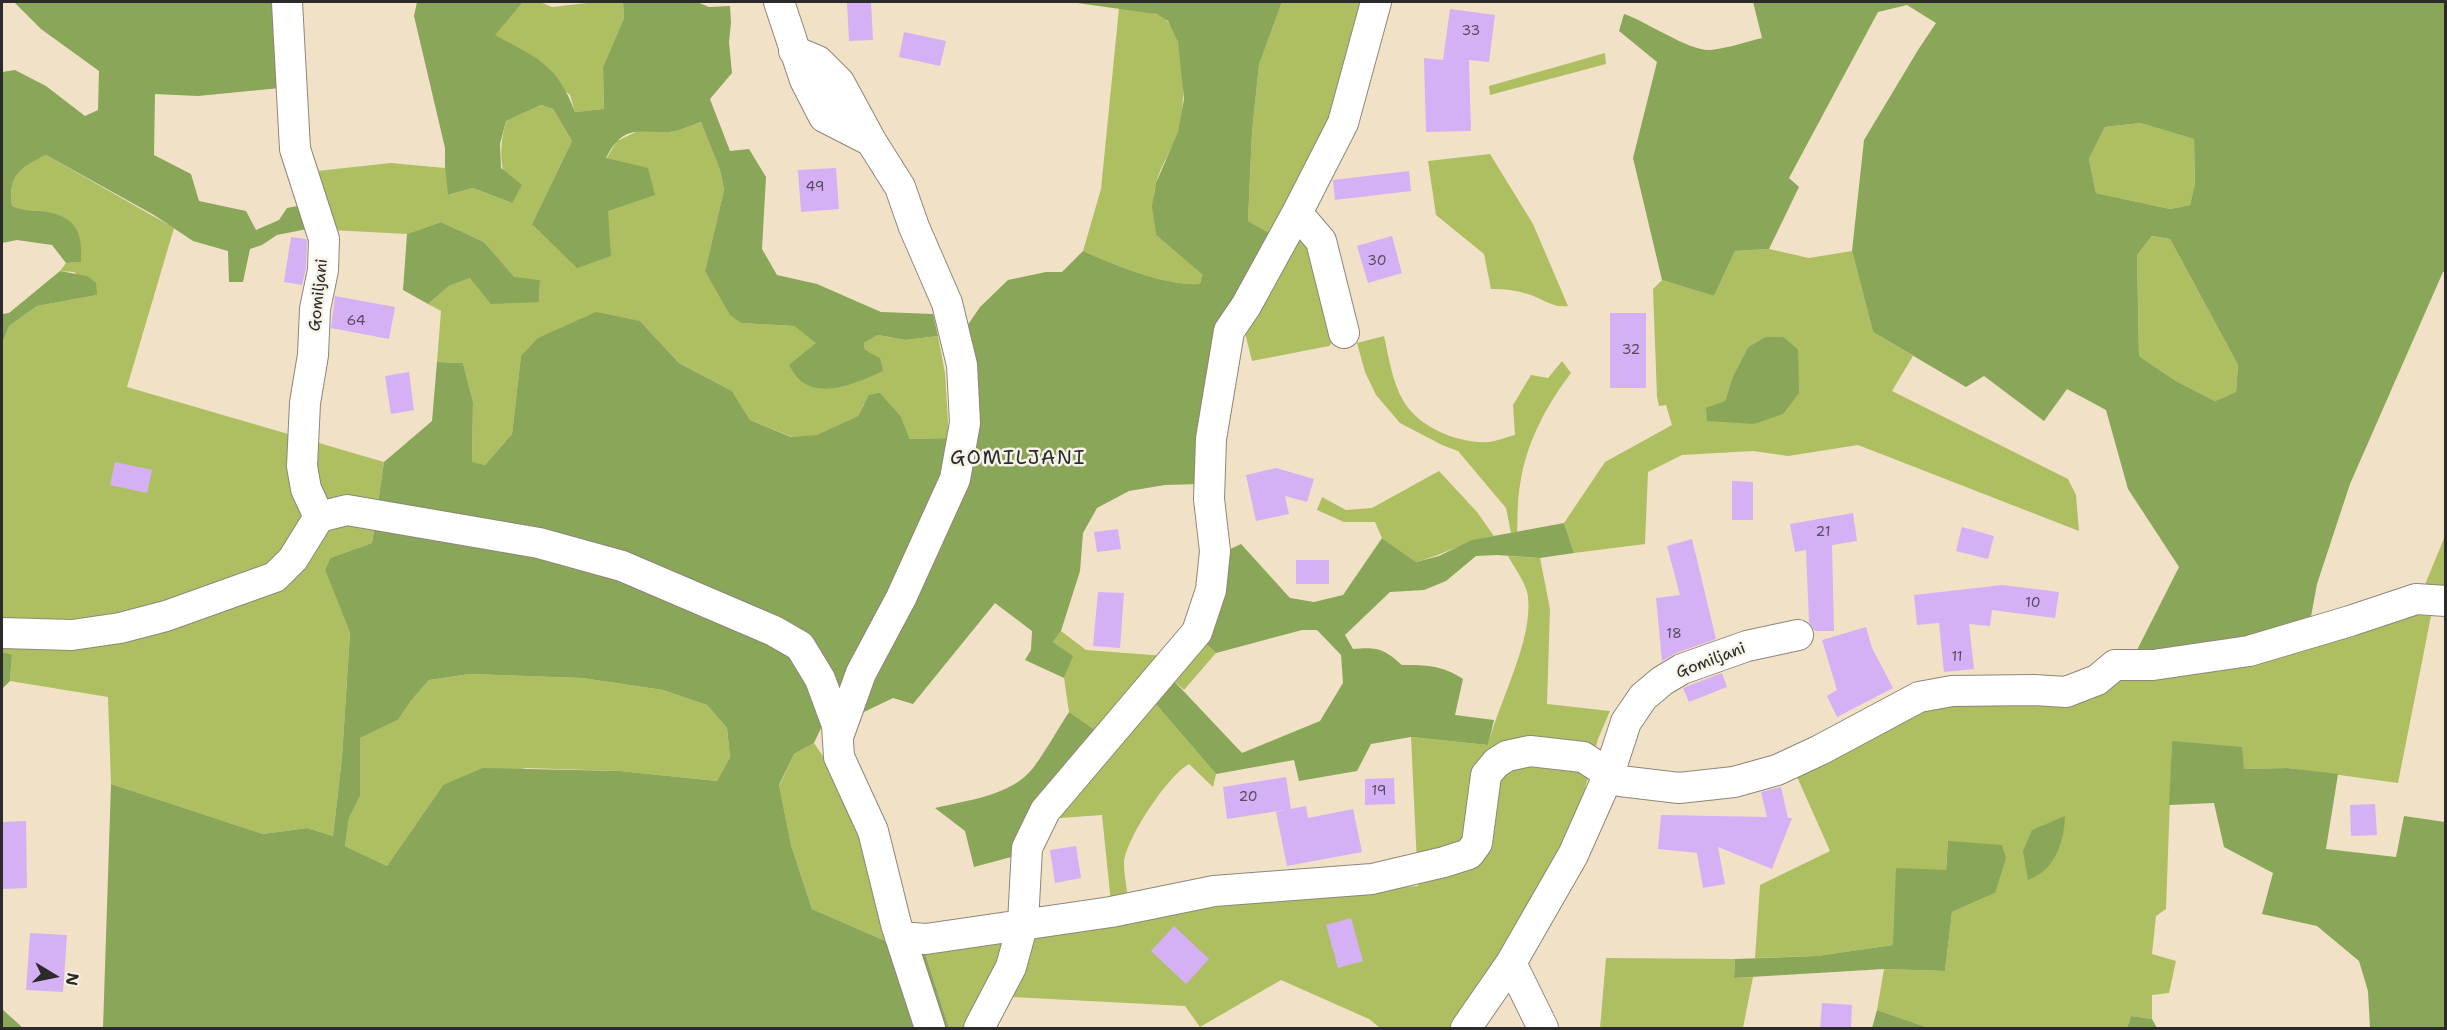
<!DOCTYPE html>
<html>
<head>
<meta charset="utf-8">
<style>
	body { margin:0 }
	#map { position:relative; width:2447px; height:1030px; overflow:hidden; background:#f1e2c7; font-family:"Shantell Sans",sans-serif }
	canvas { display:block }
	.frame { position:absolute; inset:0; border:3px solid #2b2b2b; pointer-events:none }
	.north { position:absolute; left:24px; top:946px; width:60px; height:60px; -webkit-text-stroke:4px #f7f3e8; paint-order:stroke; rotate:100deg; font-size:16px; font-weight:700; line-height:24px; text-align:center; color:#2b2b2b }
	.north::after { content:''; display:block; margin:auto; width:21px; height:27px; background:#2b2b2b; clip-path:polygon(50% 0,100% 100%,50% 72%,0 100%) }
</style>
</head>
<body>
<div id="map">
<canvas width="2447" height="1030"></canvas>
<div class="frame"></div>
<div class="north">N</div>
</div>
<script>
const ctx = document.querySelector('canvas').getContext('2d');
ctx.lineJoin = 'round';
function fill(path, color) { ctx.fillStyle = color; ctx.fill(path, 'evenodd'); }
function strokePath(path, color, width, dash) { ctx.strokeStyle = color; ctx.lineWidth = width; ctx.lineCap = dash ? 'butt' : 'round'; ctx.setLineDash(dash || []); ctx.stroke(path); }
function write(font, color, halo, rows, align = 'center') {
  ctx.font = font + ' "Shantell Sans",sans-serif'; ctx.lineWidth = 5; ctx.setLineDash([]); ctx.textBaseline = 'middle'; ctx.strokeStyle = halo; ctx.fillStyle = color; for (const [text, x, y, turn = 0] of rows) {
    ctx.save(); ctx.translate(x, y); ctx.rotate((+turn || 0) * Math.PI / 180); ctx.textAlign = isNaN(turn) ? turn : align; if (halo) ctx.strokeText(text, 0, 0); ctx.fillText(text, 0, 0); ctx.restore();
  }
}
fill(new Path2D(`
	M 523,2 L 540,2 L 552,7 L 596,2 L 623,2 L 624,18 L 603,67 L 604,109 L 575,112 L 570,95 L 494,35 Z
	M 1282,2 L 1366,2 L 1332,119 L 1271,234 L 1248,221 L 1252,132 L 1259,65 Z
	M 1119,8 C 1133,11 1156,10 1167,21 C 1187,40 1186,109 1178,133 C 1172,150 1160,166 1156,184 C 1151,202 1154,217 1156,235 L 1202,273 L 1200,284 C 1165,286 1114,265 1083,251 L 1101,189 Z
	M 1605,53 L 1606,64 L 1490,95 L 1489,86 Z
	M 541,105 L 553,109 L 572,141 L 532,224 L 608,211 L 606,159 L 617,141 L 640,130 L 671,132 L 701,122 L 720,170 L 724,190 L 705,271 L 741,323 L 794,326 L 817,343 L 789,366 L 865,350 L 864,343 L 878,335 L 905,340 L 938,336 L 945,373 L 949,438 L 910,439 L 901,417 L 864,404 L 858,416 L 817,436 L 792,437 L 750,420 L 732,391 L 679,363 L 640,321 L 521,356 L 512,434 L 485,465 L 472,463 L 473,402 L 463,363 L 437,362 L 441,311 L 428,304 L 449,286 L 470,278 L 539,302 L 540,280 L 514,278 L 484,242 L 441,222 L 407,234 L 330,230 L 317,171 L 391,163 L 445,168 L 449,195 L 473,188 L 512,203 C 502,170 497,156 506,121 Z
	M 2140,123 L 2194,139 L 2195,185 L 2190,205 L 2170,209 L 2096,193 L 2089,159 L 2105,127 Z
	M 1490,154 L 1533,224 L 1568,306 C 1552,308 1543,299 1528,294 C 1515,290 1504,289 1491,289 L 1484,254 L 1436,215 L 1428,161 Z
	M 46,155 L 174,228 L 127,387 L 384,462 L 372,543 L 330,558 L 325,570 L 350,633 L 342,757 L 333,836 L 307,828 L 263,834 L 111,784 L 108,697 L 10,681 L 12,656 L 2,652 L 2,344 L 9,326 L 37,306 L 97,295 L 74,272 L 60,271 L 66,263 L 81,262 L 41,211 L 20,210 L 12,206 C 8,175 20,168 46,155 Z
	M 1303,234 L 1336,339 L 1329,346 L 1252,361 L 1243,325 Z
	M 2152,236 L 2170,239 L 2238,365 L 2236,392 L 2215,401 L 2176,381 L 2139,356 L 2137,255 Z
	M 1769,249 L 1809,258 L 1852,251 L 1873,332 L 1913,356 L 1892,391 L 2068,479 L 2076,495 L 2079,531 L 1858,445 L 1788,456 L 1753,451 L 1682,455 L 1648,472 L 1645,544 L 1574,553 L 1564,523 L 1605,462 L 1672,425 L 1666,405 L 1659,406 L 1657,397 L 1653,289 L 1662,280 L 1714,296 L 1735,251 ZM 1765,337 L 1782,337 L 1798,349 L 1725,401 L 1733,376 L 1748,347 Z
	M 1384,336 C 1389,358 1392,382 1404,402 C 1420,428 1459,444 1489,442 C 1497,441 1507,437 1515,435 L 1513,405 L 1531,375 L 1548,378 L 1562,361 L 1571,373 C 1546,406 1526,443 1520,485 C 1517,501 1518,517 1517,532 L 1511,533 L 1506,508 L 1458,451 L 1442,445 L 1400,423 L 1376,395 L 1365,372 L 1357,343 Z
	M 1439,471 L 1477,512 L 1494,536 C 1466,541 1443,555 1416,562 L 1382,538 L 1375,522 L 1344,522 L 1317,510 L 1322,497 L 1346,510 L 1372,508 Z
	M 2445,536 L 2445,590 L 2424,587 Z
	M 1508,556 L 1540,558 L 1550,609 L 1547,704 L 1610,711 L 1598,739 L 1581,804 L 1556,863 L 1457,1028 L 1380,1028 L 1369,1019 L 1281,980 L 1200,1027 L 1185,1006 L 1012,997 L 1032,932 L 1214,900 L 1418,886 L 1411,737 L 1488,745 C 1499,702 1533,640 1528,597 C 1527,584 1514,567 1508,556 Z
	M 2407,614 L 2431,616 L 2398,783 L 2288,768 L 2244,769 L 2172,741 L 2166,909 L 2156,916 L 2152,954 L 2176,961 L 2169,993 L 2152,995 L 2152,1019 L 2131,1016 L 2127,1028 L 1929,1028 L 1877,1010 L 1884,969 L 1945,971 L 1952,912 L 1995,893 L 1948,841 L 1946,870 L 1893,945 L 1817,956 L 1755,958 L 1760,885 L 1830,851 L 1794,770 L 1916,712 L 2153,674 Z
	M 1061,631 L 1086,650 L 1165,656 L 1101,734 L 1069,712 L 1064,678 L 1072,656 L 1053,642 Z
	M 1202,640 L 1216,653 L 1184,690 L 1173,680 Z
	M 470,674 L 582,678 L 663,690 L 707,705 L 727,728 L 730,757 L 717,781 L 620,771 L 526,768 L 443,785 L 387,866 L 345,846 L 349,818 L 360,796 L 360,738 L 398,720 L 410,702 L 429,680 Z
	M 1155,703 L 1216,774 L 1213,787 L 1189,764 C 1168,775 1125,840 1124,863 C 1124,875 1127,888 1128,900 L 1111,903 L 1102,815 L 1047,819 Z
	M 814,743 L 841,783 L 861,828 L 888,942 L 812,909 L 791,845 L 779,786 L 794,754 Z
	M 1006,937 L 1001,964 L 969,1028 L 949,1028 L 924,950 Z
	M 1606,958 L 1735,959 L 1734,978 L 1753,977 L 1743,1028 L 1600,1028 Z`), '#aebf62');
fill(new Path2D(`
	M 14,2 L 275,2 L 280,88 L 198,96 L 155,94 L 154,155 L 191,174 L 199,201 L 246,211 L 256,230 L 279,220 L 287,208 L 303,205 L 307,229 L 277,235 L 262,245 L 250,249 L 243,282 L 229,282 L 228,251 L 193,241 L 154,215 L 46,155 C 20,168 8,175 12,206 C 22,211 29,210 40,211 C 74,215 83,229 81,262 L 66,263 L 52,245 L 17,240 L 2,243 L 2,72 L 15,70 L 46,86 L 85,116 L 98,110 L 99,71 L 41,29 Z
	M 417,2 L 523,2 L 495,35 C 537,58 557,64 575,112 L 604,109 L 603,67 L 624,18 L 623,2 L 697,2 L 709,7 L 730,6 L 731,23 L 729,42 L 732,73 L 710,99 L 730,151 L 749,149 L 766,177 L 762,249 L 777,275 L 817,284 L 881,312 L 933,314 L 938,336 L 905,340 L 878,335 L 864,343 L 865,350 L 880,358 L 883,371 C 860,381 824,399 801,381 C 796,377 792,370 789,365 L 816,343 L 794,326 L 741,323 L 730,315 L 705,271 L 724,190 L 720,170 L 701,122 C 691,125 679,131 669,132 C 637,133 624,124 606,158 L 648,168 L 655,195 L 608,211 L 611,256 L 577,268 L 532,224 L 572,141 L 553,109 L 541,105 L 506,121 L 500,144 L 501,168 L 522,185 L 512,203 L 473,188 L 448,195 L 445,168 L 445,148 L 414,16 Z
	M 1070,2 L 1282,2 L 1259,65 L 1252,132 L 1248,221 L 1271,234 L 1200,484 L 1165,485 L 1129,491 L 1097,508 L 1083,533 L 1080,571 L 1061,631 L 1053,642 L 1073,656 L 1064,678 L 1025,660 L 1031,650 L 1032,631 L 995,603 L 913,704 L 893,698 L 864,712 L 836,696 L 814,743 L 794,754 L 779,785 L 791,845 L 812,909 L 888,942 L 924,950 L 949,1028 L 103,1028 L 111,784 L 263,834 L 307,828 L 333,836 L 342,757 L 350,633 L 325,570 L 330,558 L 372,543 L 384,462 L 432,421 L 437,362 L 463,363 L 473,402 L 472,462 L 485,465 L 512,434 L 521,356 L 538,338 L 596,312 L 640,321 L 679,363 L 732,391 L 750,420 L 791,437 L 817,435 L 858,416 L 869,395 L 880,393 L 901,417 L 910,439 L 949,438 L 967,326 L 980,307 L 1008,280 L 1046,272 L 1062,272 L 1083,251 C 1114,265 1165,286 1200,284 L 1202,274 L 1156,235 L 1152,206 L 1156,183 L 1178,132 L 1184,99 L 1178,42 L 1168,21 L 1156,14 ZM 470,674 L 582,678 L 663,690 L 707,705 L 727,728 L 730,757 L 717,781 L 620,771 L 483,768 L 443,785 L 387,866 L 345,846 L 349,818 L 360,796 L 360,738 L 398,720 L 410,702 L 429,680 Z
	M 1753,2 L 2445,2 L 2445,272 L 2443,272 L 2350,484 L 2317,584 L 2310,622 L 2249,638 L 2135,654 L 2179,567 L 2128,489 L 2106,410 L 2067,389 L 2044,421 L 1984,376 L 1966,387 L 1873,332 L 1852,251 L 1864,140 L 1918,50 L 1936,23 L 1907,5 L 1878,12 L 1789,178 L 1799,187 L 1769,249 L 1735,251 L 1714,296 L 1662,280 L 1633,158 L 1657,62 L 1619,31 L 1624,14 C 1646,21 1690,52 1711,50 C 1728,48 1746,42 1762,38 ZM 2140,123 L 2194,139 L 2195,184 L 2190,205 L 2170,209 L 2096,193 L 2089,159 L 2105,127 ZM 2152,236 L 2170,239 L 2238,365 L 2236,392 L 2215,401 L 2176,381 L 2139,356 L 2137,255 Z
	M 441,222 L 484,242 L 514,277 L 540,280 L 539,302 L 491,304 L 470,278 L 449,286 L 428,304 L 403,290 L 407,234 Z
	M 60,271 L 87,276 L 96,283 L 97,295 L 37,306 L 9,326 L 2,344 L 2,314 L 9,313 Z
	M 1765,337 L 1783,337 L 1798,349 L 1799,393 L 1783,414 L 1754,424 L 1707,421 L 1706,408 L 1725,401 L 1733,376 L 1748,347 Z
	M 1564,523 L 1574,553 L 1540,558 L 1497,555 L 1476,556 L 1446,581 L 1424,590 L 1390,592 L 1345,635 L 1353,649 C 1377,647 1383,648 1402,665 C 1426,665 1442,665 1463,679 L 1455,715 L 1494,720 L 1488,745 L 1411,737 L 1371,744 L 1357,771 L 1299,781 L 1294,760 L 1216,774 L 1155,703 L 1173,680 L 1242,753 L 1320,721 L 1343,683 L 1341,655 L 1317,630 L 1302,630 L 1216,653 L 1202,640 L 1224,552 L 1241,544 L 1290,598 L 1314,602 L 1343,595 L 1382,538 L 1416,562 L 1439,556 L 1472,540 Z
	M 2,652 L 12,655 L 10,681 L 2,689 Z
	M 1069,712 L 1101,734 L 1015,856 L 974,867 L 965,831 L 935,808 C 968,800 1011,796 1033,768 C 1046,751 1057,730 1069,712 Z
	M 2172,741 L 2242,747 L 2244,769 L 2288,768 L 2338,774 L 2326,849 L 2396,857 L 2404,816 L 2445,822 L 2445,1028 L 2370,1028 L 2368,991 L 2359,961 L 2317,926 L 2262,914 L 2273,873 L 2224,847 L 2214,803 L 2169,805 Z
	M 2065,816 C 2064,843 2055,870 2028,880 L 2023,851 L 2032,830 Z
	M 1948,841 L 2002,845 L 2006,858 L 1995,893 L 1952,912 L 1945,971 L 1884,969 L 1734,978 L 1735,959 L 1817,956 L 1893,945 L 1896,868 L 1946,870 Z
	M 2,1009 L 23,1028 L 2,1028 Z
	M 1877,1010 L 1929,1028 L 1872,1028 Z
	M 2131,1016 L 2152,1019 L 2157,1028 L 2127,1028 Z`), '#8aa658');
fill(new Path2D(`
	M 847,2 L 871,2 L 873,40 L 849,41 Z
	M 1450,9 L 1495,15 L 1489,62 L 1469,60 L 1471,131 L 1426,132 L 1424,58 L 1443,60 Z
	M 904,32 L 946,41 L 940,66 L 899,57 Z
	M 836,168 L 839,209 L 801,212 L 798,170 Z
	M 1409,171 L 1411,191 L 1335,200 L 1333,180 Z
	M 1392,236 L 1402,273 L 1368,283 L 1357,246 Z
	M 291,237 L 306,239 L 307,241 L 306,268 L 302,285 L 284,282 Z
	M 335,296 L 395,307 L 389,339 L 331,328 Z
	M 1610,313 L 1646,313 L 1646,388 L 1610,388 Z
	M 409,372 L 414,410 L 391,414 L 385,376 Z
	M 115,462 L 152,470 L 147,493 L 110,485 Z
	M 1276,468 L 1314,479 L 1307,502 L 1285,496 L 1289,514 L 1256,521 L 1246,475 Z
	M 1732,481 L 1753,482 L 1753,520 L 1732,520 Z
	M 1853,513 L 1857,541 L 1832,545 L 1834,631 L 1815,631 L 1809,622 L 1806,550 L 1795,552 L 1790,524 Z
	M 1962,527 L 1994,536 L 1988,559 L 1956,551 Z
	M 1118,529 L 1121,549 L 1097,552 L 1094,532 Z
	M 1692,539 L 1716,639 L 1676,653 L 1662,661 L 1656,598 L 1680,595 L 1667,546 Z
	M 1296,560 L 1329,560 L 1329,584 L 1296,584 Z
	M 2002,585 L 2059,592 L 2055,618 L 1992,610 L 1990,626 L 1969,624 L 1974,669 L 1944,672 L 1939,623 L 1917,625 L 1914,595 Z
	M 1098,592 L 1124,593 L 1120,648 L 1093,646 Z
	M 1866,627 L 1872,648 L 1893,688 L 1837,717 L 1827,696 L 1837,690 L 1822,640 Z
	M 1722,673 L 1727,687 L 1689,702 L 1683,688 Z
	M 1286,777 L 1291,809 L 1306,806 L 1308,818 L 1353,809 L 1362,852 L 1287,866 L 1276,812 L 1285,810 L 1227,819 L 1223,787 Z
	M 1394,778 L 1395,804 L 1365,805 L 1365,779 Z
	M 1781,787 L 1788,818 L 1792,818 L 1772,869 L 1718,847 L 1725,884 L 1703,888 L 1697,853 L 1658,849 L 1661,815 L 1767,817 L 1761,792 Z
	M 2375,804 L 2377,835 L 2351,836 L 2350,805 Z
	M 26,821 L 27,888 L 2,889 L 2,822 Z
	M 1076,846 L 1081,878 L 1055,883 L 1050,850 Z
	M 1351,918 L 1363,961 L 1338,968 L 1326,925 Z
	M 1174,926 L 1209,959 L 1186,984 L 1151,951 Z
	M 30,933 L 67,935 L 63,992 L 26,990 Z
	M 1822,1003 L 1852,1005 L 1851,1029 L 1820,1029 Z`), '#d5b0f5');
const minor = new Path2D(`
	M 287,2 L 295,149 L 324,239 L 323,270 L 315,309 L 313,355 L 305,403 L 302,466 L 306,489 L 319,517
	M 779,2 L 805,80 L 824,117 L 871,141 L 900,187 L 914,227 L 947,303 L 962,365 L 965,423 L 955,479 L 901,598 L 861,673 L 839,734
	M 794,51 L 818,61 L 839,82 L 871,141
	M 1297,213 L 1321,241 L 1344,333
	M 2,633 L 72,635 L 120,628 L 166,616 L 275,577 L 293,559 L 319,517 L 347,510 L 539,543 L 622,566 L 774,631 L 800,646 L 820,679 L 837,725 L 839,757 L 873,831 L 896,924 L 930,1028
	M 900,937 L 926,939 L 1111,912 L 1214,891 L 1372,879 L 1444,862 L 1469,854 L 1477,843 L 1486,775 L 1496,763 L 1507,756 L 1530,751 L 1583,757 L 1620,781 L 1679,788 L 1734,782 L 1777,770 L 1820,750 L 1919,697 L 1952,691 L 2034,690 L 2066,692 L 2097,680 L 2115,665 L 2153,665 L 2249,651 L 2350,621 L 2416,599 L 2446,601
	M 1511,963 L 1543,1028
	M 979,1028 L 1011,967 L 1023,923 L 1027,848 L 1045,811 L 1197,632 L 1211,590 L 1215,551 L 1209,499 L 1211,439 L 1229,331 L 1246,306 L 1297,213 L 1343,123 L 1376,2
	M 1466,1028 L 1511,963 L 1573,855 L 1609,774 L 1626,722 L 1643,697 L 1662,681 L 1682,669 L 1747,646 L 1798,635`);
strokePath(minor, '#8e8679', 32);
strokePath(minor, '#fff', 30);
write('14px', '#564c5e', null, [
	["33",1471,31],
	["49",815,187],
	["30",1377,261],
	["64",356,321],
	["32",1631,350],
	["21",1823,532],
	["10",2033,603],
	["18",1674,634],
	["11",1957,657],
	["19",1379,791],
	["20",1248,797]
]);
write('16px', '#2b2b2b', '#f7f3e8', [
	["Gomiljani",319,295,-84],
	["Gomiljani",1711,661,-21]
]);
ctx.letterSpacing = '1.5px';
write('20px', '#2b2b2b', '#f7f3e8', [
	["GOMILJANI",1018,459]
]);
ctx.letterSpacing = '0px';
</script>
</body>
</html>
